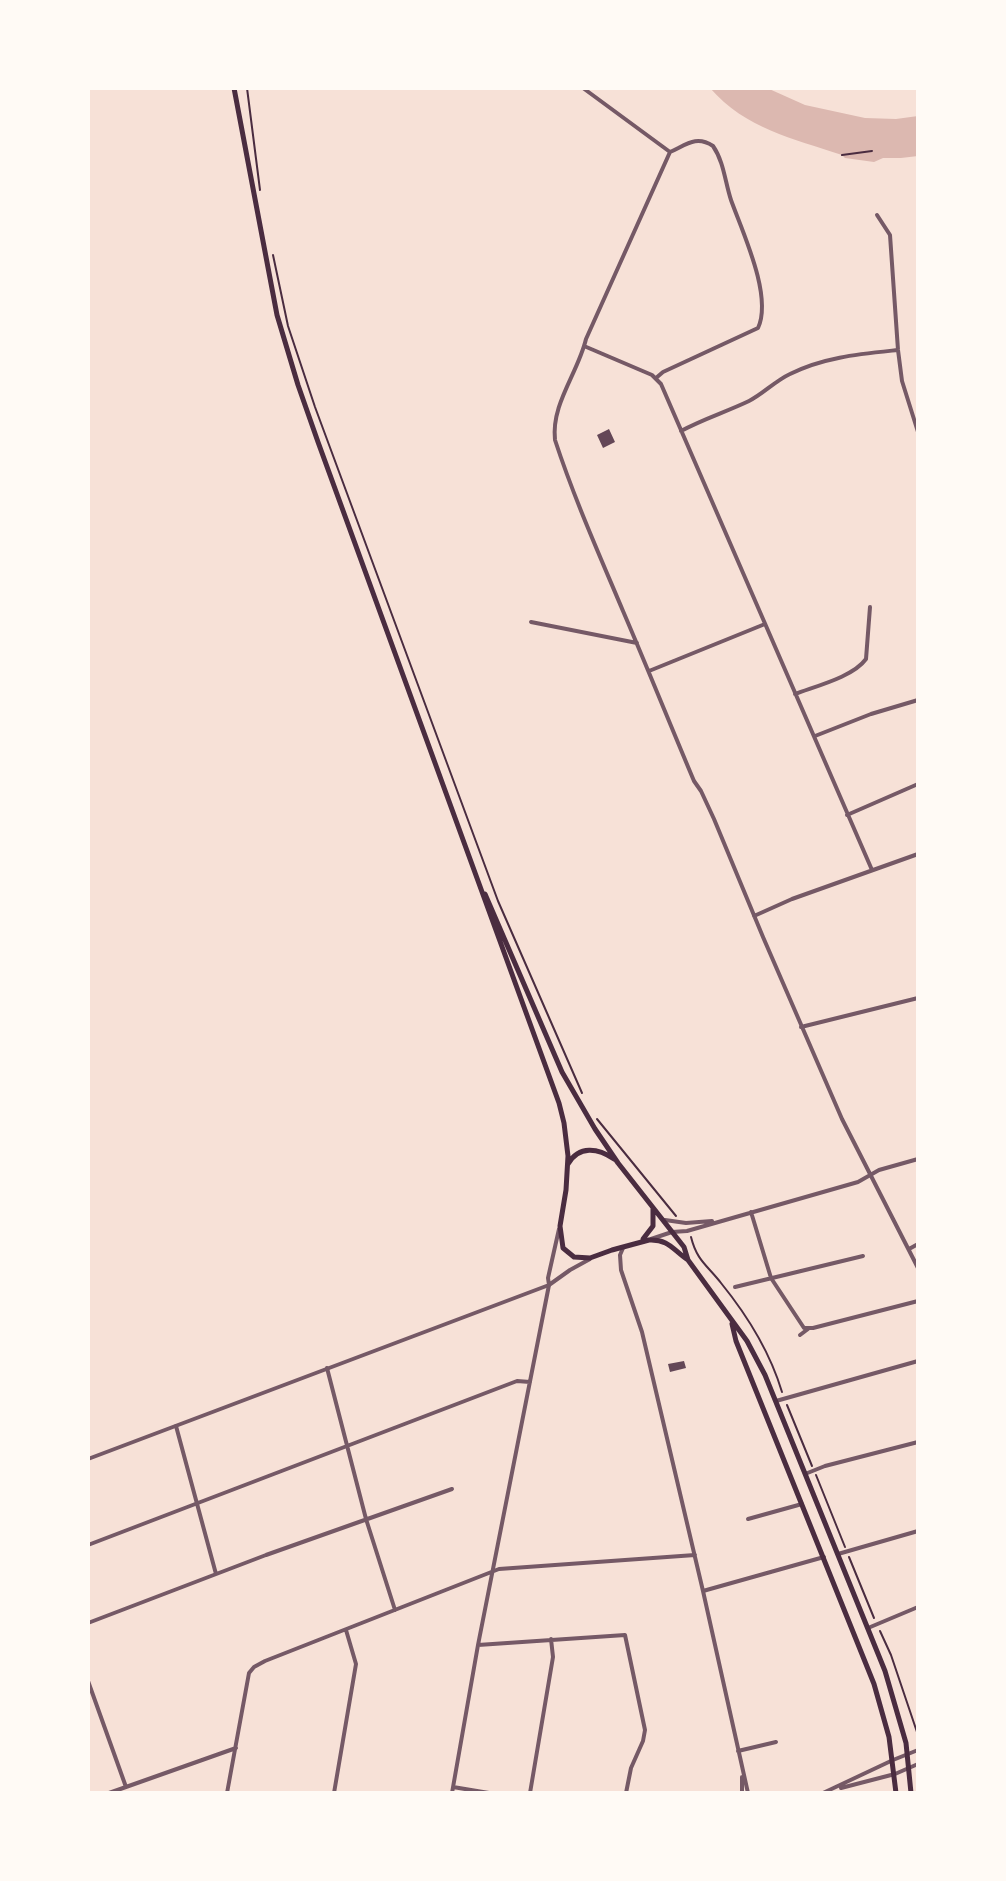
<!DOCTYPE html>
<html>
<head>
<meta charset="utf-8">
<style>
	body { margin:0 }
	#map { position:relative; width:1006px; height:1881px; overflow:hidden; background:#f7e1d7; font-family:Georgia,serif }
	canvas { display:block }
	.frame { position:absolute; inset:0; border:90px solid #fffaf5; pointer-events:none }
</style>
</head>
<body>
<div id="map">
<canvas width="1006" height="1881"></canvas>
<div class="frame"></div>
</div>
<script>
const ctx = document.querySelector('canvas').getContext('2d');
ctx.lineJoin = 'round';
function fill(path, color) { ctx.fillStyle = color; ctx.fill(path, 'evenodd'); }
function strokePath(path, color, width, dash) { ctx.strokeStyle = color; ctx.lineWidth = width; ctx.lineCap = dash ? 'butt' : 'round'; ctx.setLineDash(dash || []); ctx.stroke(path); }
fill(new Path2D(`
	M 710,88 L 767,88 L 805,105 L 865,118 L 896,119 L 918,116 L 918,156 L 901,158 L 883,158 L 874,162 L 845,158 L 842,155 C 792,138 746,129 710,88 Z`), '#dcb8b0');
fill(new Path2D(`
	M 609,429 L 615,442 L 603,448 L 597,435 Z
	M 684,1361 L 686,1368 L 670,1372 L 668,1364 Z`), '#644757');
strokePath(new Path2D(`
	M 247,88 L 260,190
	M 842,155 L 872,151
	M 273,255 L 288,326 L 315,407 L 498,901 L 582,1093
	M 597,1119 L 676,1216
	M 691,1237 C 697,1261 707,1265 721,1283 C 747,1315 770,1352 782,1392
	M 787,1405 L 812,1466
	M 816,1475 L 845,1547
	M 849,1557 L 874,1618
	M 880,1631 L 891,1655 L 918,1735`), '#4a2c40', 2);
strokePath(new Path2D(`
	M 583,88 L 670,152
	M 877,215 L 890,235 L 898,350 L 902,381 L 918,432
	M 584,346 L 652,375 L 661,384 L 872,870
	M 656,378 L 663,372 L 758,328 C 773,296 742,231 731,200 C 725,182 724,162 713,146 C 696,135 686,145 670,152 L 586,339 C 578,373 551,404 555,440 C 574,498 599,554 623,611 C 647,667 670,724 694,781 L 701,791 L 714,819 L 763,937 L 842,1119 L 918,1268
	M 681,431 C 703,419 726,412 749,401 C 763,394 775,381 790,374 C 824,357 860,354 898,350
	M 531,622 L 637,643
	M 649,671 L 765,624
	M 795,694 C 816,686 853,677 866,659 L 870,607
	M 815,736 L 871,714 L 918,700
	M 847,815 L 918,784
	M 754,916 L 792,899 L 918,854
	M 801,1027 L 918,998
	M 751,1212 L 771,1278 L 804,1328 L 813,1328 L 918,1301
	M 665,1220 L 686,1223 L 712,1221
	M 672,1232 L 687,1231 L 858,1182 L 879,1170 L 918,1159
	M 623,1248 L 620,1255 L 621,1270 L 642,1332 L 703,1591 L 748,1793
	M 909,1249 L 918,1244
	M 735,1287 L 863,1256
	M 800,1335 L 808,1329
	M 327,1368 L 366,1519 L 395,1610
	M 776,1401 L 918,1361
	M 176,1426 L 216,1574
	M 805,1474 L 825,1466 L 918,1442
	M 748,1519 L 802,1504
	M 88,1545 L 517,1381 L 530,1382
	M 838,1554 L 918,1531
	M 703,1591 L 824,1557
	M 88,1623 L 266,1555 L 452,1489
	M 868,1628 L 918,1607
	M 478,1645 L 625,1635 L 645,1730 L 643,1741 L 631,1768 L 626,1793
	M 88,1681 L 126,1787
	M 738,1751 L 776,1742
	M 453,1787 L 489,1793
	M 841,1788 L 895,1774 L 918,1764
	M 109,1793 L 236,1748
	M 227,1793 L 249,1673 L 254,1667 L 265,1661 L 499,1569 L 695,1555
	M 334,1793 L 356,1664 L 346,1630
	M 452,1793 L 478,1645 L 549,1285
	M 530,1793 L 553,1657 L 551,1639
	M 742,1793 L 742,1777
	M 823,1793 L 893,1760 L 918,1750`), '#755966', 4);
strokePath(new Path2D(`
	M 651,1239 L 672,1232
	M 549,1285 L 548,1278 L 559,1229
	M 88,1459 L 549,1285 L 570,1270 L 590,1259`), '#755966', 4);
strokePath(new Path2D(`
	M 234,88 L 277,315 L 298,385 L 318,442 L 559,1103 L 564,1123 L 568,1156 L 566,1190 L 560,1226 L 563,1248 L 574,1257 L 590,1258 L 612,1250 L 649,1240 C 669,1239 673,1250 688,1260
	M 485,894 L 562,1072 L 595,1129 L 618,1163 L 684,1247 L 688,1260 L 747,1341 L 765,1375 L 885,1671 L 906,1743 L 911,1793
	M 568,1164 C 579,1145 598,1148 614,1159
	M 643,1239 L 653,1226 L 653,1209
	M 732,1324 L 736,1341 L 874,1684 L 889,1737 L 896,1793`), '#4a2c40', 5);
</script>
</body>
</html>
